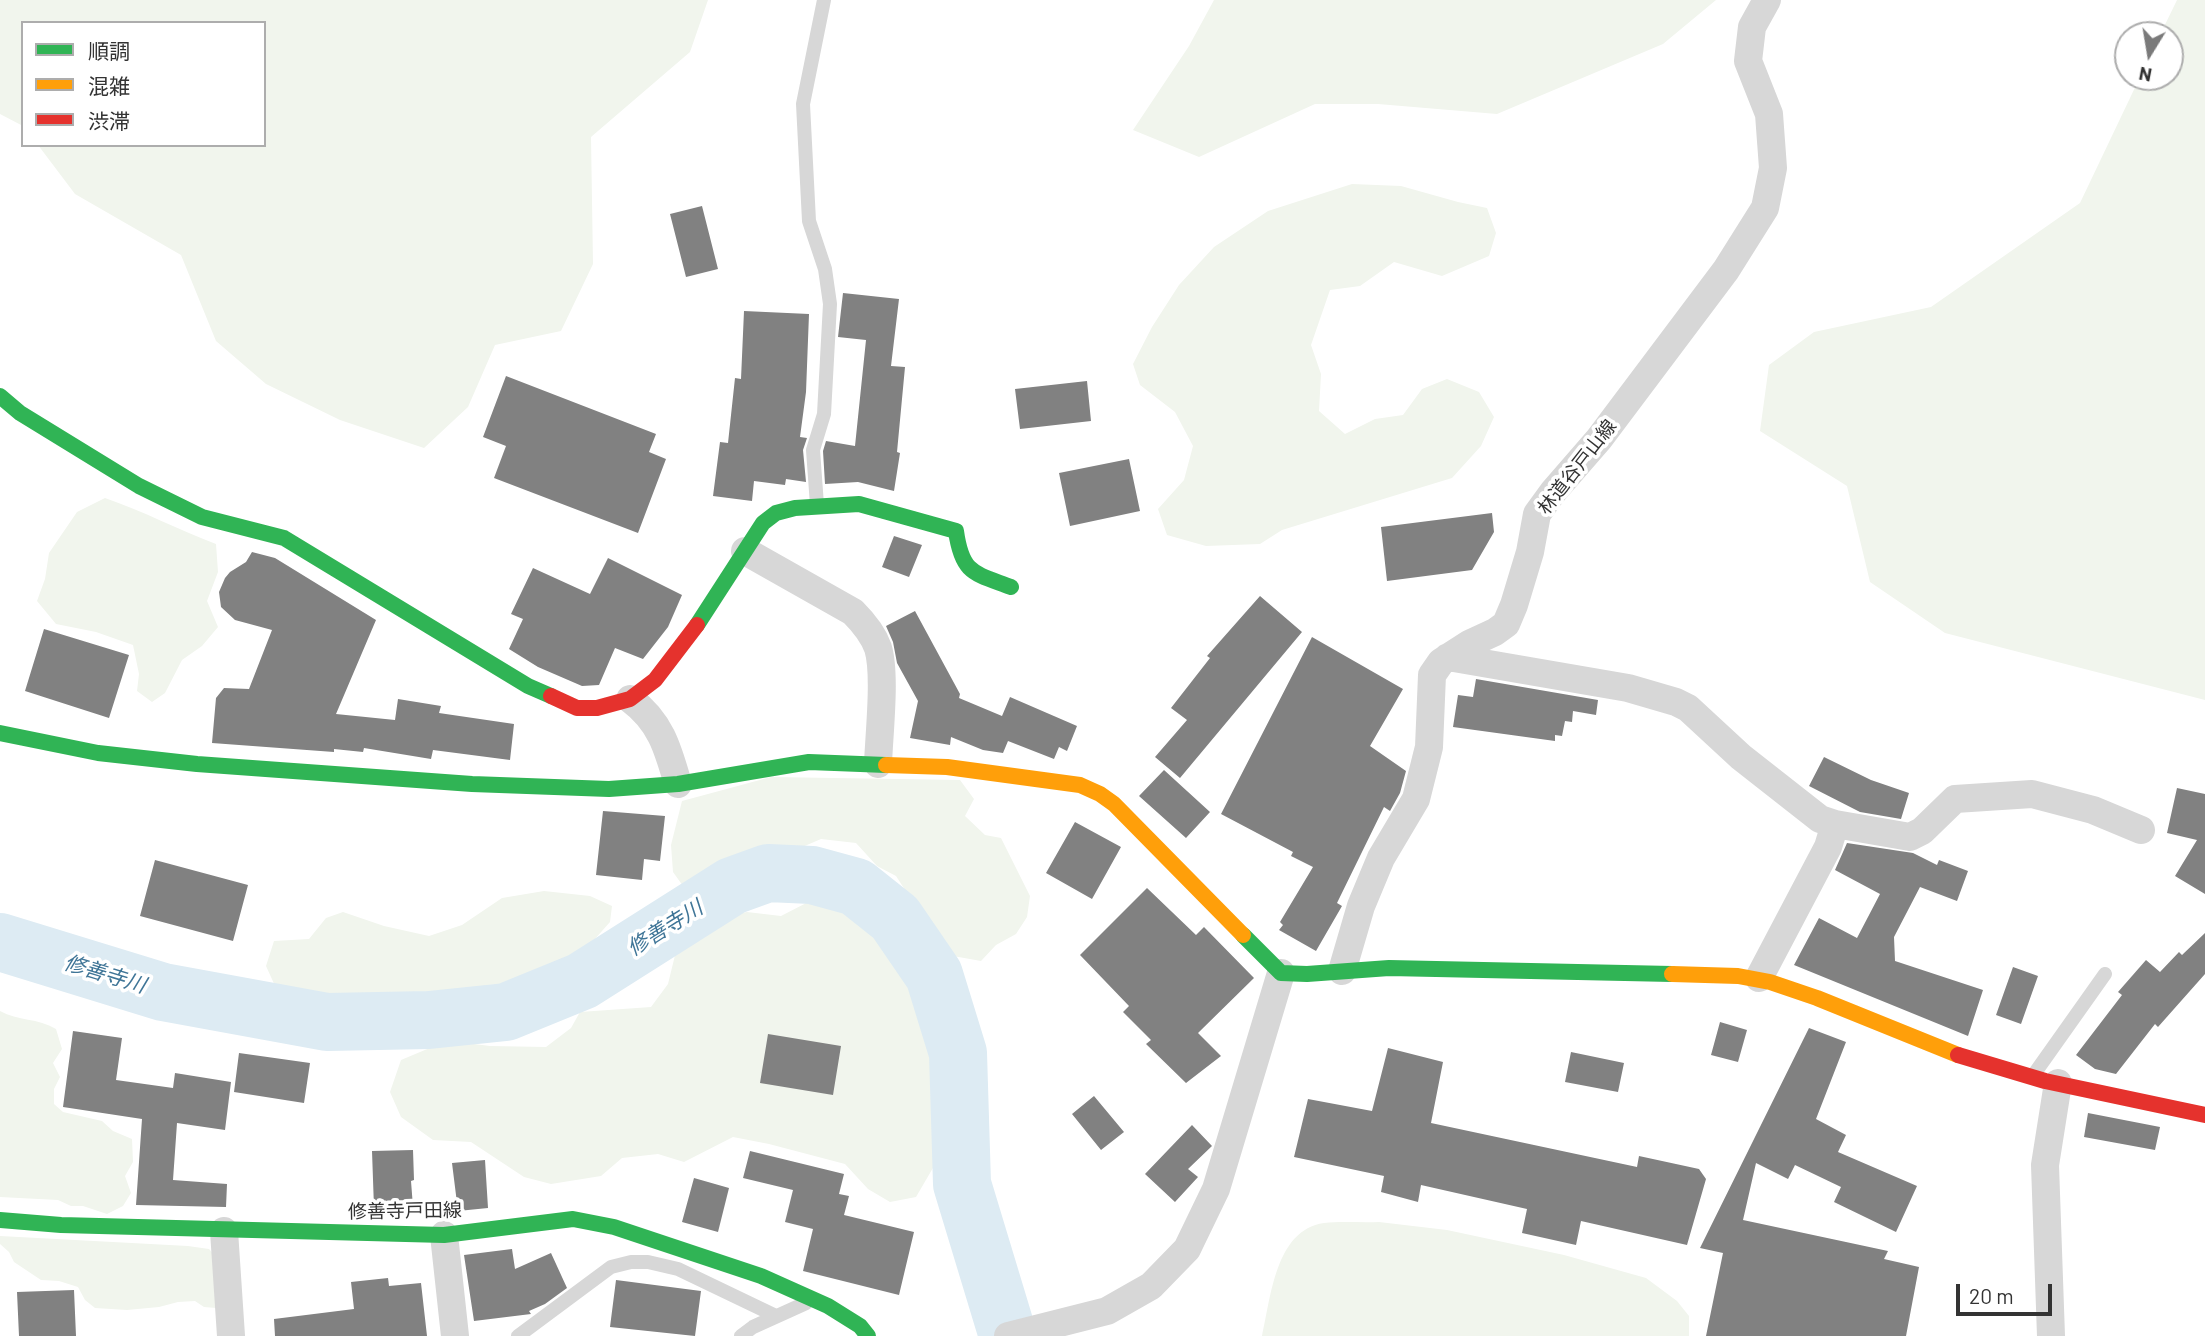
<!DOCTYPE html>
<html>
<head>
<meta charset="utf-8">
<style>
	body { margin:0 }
	#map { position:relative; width:2205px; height:1336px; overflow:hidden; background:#fff; font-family:Barlow,"Noto Sans JP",sans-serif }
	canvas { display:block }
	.legend { position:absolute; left:21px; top:21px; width:245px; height:126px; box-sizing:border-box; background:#fff; border:2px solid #adadad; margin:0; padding:9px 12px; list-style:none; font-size:21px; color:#333 }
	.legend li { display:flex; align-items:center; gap:14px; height:35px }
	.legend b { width:35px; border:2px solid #adadad }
	.north { position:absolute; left:2114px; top:21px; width:70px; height:70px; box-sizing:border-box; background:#fff; border:2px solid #adadad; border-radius:50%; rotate:191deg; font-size:19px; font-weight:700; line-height:28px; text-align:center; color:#333 }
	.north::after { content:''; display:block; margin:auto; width:24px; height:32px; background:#7a7a7a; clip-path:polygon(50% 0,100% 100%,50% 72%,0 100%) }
	.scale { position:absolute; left:1956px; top:1284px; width:96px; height:32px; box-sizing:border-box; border:4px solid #333; border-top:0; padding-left:9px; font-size:21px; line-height:24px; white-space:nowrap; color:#333; -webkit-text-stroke:5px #fff; paint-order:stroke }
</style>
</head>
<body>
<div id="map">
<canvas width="2205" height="1336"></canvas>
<ul class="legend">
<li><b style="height:9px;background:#30b455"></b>順調</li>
<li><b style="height:9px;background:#ff9f0a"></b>混雑</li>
<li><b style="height:9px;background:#e5322d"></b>渋滞</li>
</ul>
<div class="north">N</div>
<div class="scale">20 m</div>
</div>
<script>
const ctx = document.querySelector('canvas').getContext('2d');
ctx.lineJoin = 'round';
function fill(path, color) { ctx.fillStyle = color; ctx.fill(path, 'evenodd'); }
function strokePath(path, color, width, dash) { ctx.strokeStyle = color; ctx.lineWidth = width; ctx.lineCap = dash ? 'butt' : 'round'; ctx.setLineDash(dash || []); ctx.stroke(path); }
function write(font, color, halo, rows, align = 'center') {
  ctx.font = font + ' Barlow,"Noto Sans JP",sans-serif'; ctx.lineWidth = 7; ctx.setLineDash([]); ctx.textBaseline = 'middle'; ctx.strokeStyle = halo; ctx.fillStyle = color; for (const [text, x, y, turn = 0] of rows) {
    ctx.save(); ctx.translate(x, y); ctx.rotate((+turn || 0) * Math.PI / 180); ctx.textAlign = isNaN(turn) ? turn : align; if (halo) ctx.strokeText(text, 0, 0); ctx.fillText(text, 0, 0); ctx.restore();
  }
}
fill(new Path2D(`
	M 0,0 L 708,0 L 690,52 L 591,137 L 593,264 L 561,331 L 495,345 L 468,407 L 424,448 L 340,420 L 266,384 L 216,341 L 181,255 L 75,194 L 38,145 L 264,145 L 264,23 L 23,23 L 23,126 L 0,114 Z
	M 1214,0 L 1716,0 L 1663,44 L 1497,114 L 1378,104 L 1315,104 L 1199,157 L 1133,130 L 1189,46 Z
	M 2177,0 L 2205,0 L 2205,700 L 1945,633 L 1870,582 L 1847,486 L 1760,431 L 1769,365 L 1814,332 L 1931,307 L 2080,203 L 2140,77 L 2170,77 L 2170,35 L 2160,35 Z
	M 1352,184 L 1401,186 L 1458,202 L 1487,208 L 1496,233 L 1489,256 L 1442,276 L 1394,262 L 1360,286 L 1330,290 L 1311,345 L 1321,374 L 1319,411 L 1345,434 L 1375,419 L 1403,415 L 1422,389 L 1447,379 L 1479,392 L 1494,417 L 1481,446 L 1452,478 L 1282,530 L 1260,544 L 1206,546 L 1167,535 L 1158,509 L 1184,480 L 1193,446 L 1175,412 L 1140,385 L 1133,364 L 1152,327 L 1179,285 L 1214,247 L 1268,211 Z
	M 105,498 C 143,511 179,530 216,544 L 218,572 L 207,601 L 218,627 L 202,646 L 182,660 L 165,693 L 152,702 L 137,691 L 139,674 L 133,645 L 96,632 L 56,624 L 37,601 L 45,579 L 49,553 L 77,512 Z
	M 771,777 L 960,780 L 974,799 L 965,816 L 985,835 L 1001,838 L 1030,896 L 1027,917 L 1016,934 L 996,945 L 981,961 L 953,956 L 913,918 L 909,896 L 896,876 L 877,866 L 856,843 L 821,839 L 786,854 L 734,860 L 710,876 L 683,886 L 673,872 L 671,845 L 682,801 Z
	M 544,891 L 590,896 L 612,906 L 610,922 L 586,949 L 552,963 L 527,983 L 488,985 L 455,995 L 423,1000 L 366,1001 L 353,994 L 328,1002 L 276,988 L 266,966 L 274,941 L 309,939 L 326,918 L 343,912 L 384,926 L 429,936 L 462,925 L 502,898 Z
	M 816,898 L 869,922 L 887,936 L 929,1007 L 931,1032 L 941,1091 L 937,1161 L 916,1197 L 890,1202 L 868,1189 L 845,1164 L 769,1144 L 733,1137 L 684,1162 L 658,1154 L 622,1158 L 601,1176 L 551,1184 L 524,1177 L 471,1142 L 433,1140 L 401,1117 L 390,1092 L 401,1060 L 432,1047 L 458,1042 L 490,1046 L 546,1047 L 571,1028 L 580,1012 L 651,1007 L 668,984 L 677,947 L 688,932 L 708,919 L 747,912 L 781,916 Z
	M 0,1011 C 18,1021 38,1018 56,1029 L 62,1049 L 53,1063 L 60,1077 L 54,1089 L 54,1104 L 63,1112 L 102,1121 L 113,1131 L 132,1139 L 133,1162 L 125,1176 L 131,1193 L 123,1206 L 107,1214 L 83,1206 L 71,1206 L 58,1200 L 0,1197 Z
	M 1379,1222 L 1447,1230 L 1564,1255 L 1646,1278 L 1677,1301 L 1689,1316 L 1689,1336 L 1262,1336 C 1271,1298 1275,1230 1324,1223 C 1342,1221 1361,1223 1379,1222 Z
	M 0,1236 L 188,1246 L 209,1249 L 219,1260 L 216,1308 L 204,1307 L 195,1301 L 178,1302 L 159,1307 L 127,1310 L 95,1308 L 85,1300 L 78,1287 L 59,1281 L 41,1280 L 14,1262 L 9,1252 L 0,1244 Z`), '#f1f5ed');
strokePath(new Path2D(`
	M 0,942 L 163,992 L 327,1022 L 429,1020 L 506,1012 L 582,981 L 732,886 L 768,873 L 812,875 L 856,887 L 895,918 L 934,975 L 958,1053 L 962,1184 L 1008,1336`), '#ddebf3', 58);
fill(new Path2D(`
	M 702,206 L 718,269 L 686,277 L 670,214 Z
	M 843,293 L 899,299 L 891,366 L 905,367 L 897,452 L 900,453 L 894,491 L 858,482 L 825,484 L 823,451 L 826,441 L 855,446 L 866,340 L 838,337 Z
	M 744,311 L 809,314 L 806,392 L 800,437 L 807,438 L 803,450 L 806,482 L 786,479 L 785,485 L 754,481 L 752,501 L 713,496 L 720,442 L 728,443 L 735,378 L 741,379 Z
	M 506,376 L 656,434 L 649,452 L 666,459 L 638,533 L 494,478 L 506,446 L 483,437 Z
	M 1087,381 L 1091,421 L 1020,429 L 1015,389 Z
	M 1129,459 L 1140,511 L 1070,526 L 1059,473 Z
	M 1492,513 L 1494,532 L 1472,570 L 1387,581 L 1381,527 Z
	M 894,536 L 922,545 L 909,577 L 882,567 Z
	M 252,552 L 275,558 L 376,620 L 336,714 L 395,720 L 398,699 L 441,706 L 439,713 L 514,724 L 510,760 L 433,750 L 431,759 L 364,748 L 363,752 L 334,749 L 334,752 L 212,743 L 216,698 L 224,688 L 249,689 L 272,630 L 235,620 L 221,607 L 219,592 L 225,578 L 230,572 L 246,562 Z
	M 608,558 L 682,595 L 668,627 L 643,659 L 615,648 L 599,685 L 582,686 L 538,667 L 509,649 L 523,619 L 511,614 L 533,568 L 590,594 Z
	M 1260,596 L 1302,632 L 1180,778 L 1155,757 L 1187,720 L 1171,708 L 1210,658 L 1207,656 Z
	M 915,611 L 960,694 L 959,698 L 1002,716 L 1010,697 L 1077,726 L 1067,751 L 1059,747 L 1054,759 L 1008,741 L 1003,753 L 983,750 L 951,737 L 950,745 L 910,738 L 918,701 L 897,663 L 893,642 L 886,626 Z
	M 44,629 L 129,655 L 109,718 L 25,691 Z
	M 1312,637 L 1403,689 L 1370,746 L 1406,771 L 1400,793 L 1390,811 L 1384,807 L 1337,903 L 1342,906 L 1316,951 L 1279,930 L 1283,925 L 1280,922 L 1313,867 L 1291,856 L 1293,852 L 1221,814 Z
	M 1476,679 L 1598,700 L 1596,715 L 1573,711 L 1572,722 L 1565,721 L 1562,736 L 1555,735 L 1555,741 L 1453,727 L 1458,695 L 1473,697 Z
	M 1824,757 L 1871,780 L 1909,793 L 1901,819 L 1860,812 L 1809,786 Z
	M 1164,770 L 1210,812 L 1186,838 L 1139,796 Z
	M 2177,788 L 2205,794 L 2205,894 L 2175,876 L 2197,840 L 2167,833 Z
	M 603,811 L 665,816 L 660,861 L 644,859 L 642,880 L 596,875 Z
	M 1075,822 L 1121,847 L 1092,899 L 1046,873 Z
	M 1847,843 L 1913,853 L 1937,865 L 1939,860 L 1968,871 L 1957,901 L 1920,887 L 1894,937 L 1895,961 L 1983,990 L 1968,1036 L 1794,965 L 1819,918 L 1857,938 L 1880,894 L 1835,870 Z
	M 155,860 L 248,885 L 233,941 L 140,916 Z
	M 1147,888 L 1196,935 L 1204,927 L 1254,978 L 1198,1033 L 1221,1056 L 1186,1083 L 1146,1044 L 1151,1040 L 1123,1012 L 1129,1006 L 1080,955 Z
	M 2205,933 L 2205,974 L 2158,1027 L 2155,1024 L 2116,1074 L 2095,1069 L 2076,1055 L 2122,995 L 2118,992 L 2146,960 L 2160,972 L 2179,952 L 2182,955 Z
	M 2013,967 L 2038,976 L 2021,1024 L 1996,1015 Z
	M 1720,1022 L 1747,1030 L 1738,1062 L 1711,1055 Z
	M 1809,1028 L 1846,1042 L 1816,1119 L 1846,1135 L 1838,1152 L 1917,1186 L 1896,1232 L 1834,1202 L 1841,1187 L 1795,1165 L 1788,1179 L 1756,1163 L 1743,1220 L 1888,1251 L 1884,1259 L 1919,1267 L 1906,1336 L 1706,1336 L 1723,1253 L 1700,1248 Z
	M 73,1031 L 122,1038 L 116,1080 L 173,1088 L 175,1073 L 231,1082 L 225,1130 L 177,1123 L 173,1180 L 227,1184 L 226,1207 L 136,1205 L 142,1119 L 63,1107 Z
	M 768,1034 L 841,1046 L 833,1095 L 760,1083 Z
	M 1388,1048 L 1443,1062 L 1431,1123 L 1637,1167 L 1639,1156 L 1699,1169 L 1706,1179 L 1687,1245 L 1581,1221 L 1576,1245 L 1522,1233 L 1527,1209 L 1421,1185 L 1418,1202 L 1381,1192 L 1384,1176 L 1294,1157 L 1308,1099 L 1372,1111 Z
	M 1571,1052 L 1624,1063 L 1618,1092 L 1565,1082 Z
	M 239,1053 L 310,1063 L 304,1103 L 234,1092 Z
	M 1094,1096 L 1124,1132 L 1101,1150 L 1072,1114 Z
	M 2088,1113 L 2160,1127 L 2155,1150 L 2084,1137 Z
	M 1192,1125 L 1212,1146 L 1188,1169 L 1198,1177 L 1175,1202 L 1145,1174 Z
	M 413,1150 L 414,1180 L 411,1181 L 413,1207 L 374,1208 L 372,1151 Z
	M 750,1151 L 844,1174 L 839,1194 L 849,1196 L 844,1215 L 914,1232 L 899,1295 L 803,1271 L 813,1229 L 785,1222 L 793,1190 L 743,1178 Z
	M 485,1160 L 488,1208 L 458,1211 L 452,1163 Z
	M 694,1178 L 729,1188 L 718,1232 L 682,1222 Z
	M 512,1249 L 515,1269 L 551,1253 L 567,1288 L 545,1304 L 529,1311 L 531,1314 L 474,1321 L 464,1255 Z
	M 388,1278 L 389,1286 L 421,1283 L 427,1336 L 275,1336 L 274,1319 L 354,1309 L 351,1282 Z
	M 616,1280 L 701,1291 L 695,1336 L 610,1327 Z
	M 74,1290 L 76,1336 L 19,1336 L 17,1292 Z`), '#818181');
strokePath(new Path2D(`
	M 817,505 L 813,450 L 824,414 L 830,304 L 825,269 L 809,221 L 803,104 L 824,0
	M 2032,1077 L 2105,974
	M 518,1336 L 611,1267 L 631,1262 L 648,1262 L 678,1269 L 776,1316
	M 741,1336 L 753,1327 L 806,1303`), '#d7d7d7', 14);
strokePath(new Path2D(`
	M 745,551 L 853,612 C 863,622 873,634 878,648 C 886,674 879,735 878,764
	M 1448,657 L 1628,688 L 1676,702 L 1688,708 L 1741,757 L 1820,819 L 1835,824 L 1828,847 L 1759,978
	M 630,699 C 661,722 668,749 678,784
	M 1835,824 L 1910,837 L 1922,831 L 1955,799 L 2032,794 L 2093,810 L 2141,830
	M 1342,971 L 1361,906 L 1381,858 L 1416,799 L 1429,747 L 1432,675 L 1441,662 L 1469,644 L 1495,632 L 1506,624 L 1514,605 L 1530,552 L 1537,514 L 1553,492 L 1599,439 L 1726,270 L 1765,208 L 1773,168 L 1769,114 L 1748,61 L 1752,27 L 1767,0
	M 224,1231 L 231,1336
	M 444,1235 L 455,1336
	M 1008,1336 L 1107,1311 L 1151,1286 L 1187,1249 L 1216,1189 L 1281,973
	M 2051,1336 L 2045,1165 L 2058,1083`), '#d7d7d7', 28);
strokePath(new Path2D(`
	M 0,396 L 20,413 L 139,486 L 202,517 L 284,538 L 528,686 L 551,696
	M 697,625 L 763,523 L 776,513 L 795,508 L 859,504 L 956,531 C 962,574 974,573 1011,587
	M 0,733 L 98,753 L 197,764 L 472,784 L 609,789 L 678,784 L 809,762 L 886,765
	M 1243,935 L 1281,973 L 1307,974 L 1389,968 L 1672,974
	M 0,1220 L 61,1225 L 444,1235 L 573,1219 L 614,1227 L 761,1276 L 828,1306 L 860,1326 L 868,1336`), '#30b455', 16);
strokePath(new Path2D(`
	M 886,765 L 947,767 L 1080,785 L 1100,794 L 1114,804 L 1243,935
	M 1672,974 L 1738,976 L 1770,982 L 1817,998 L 1958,1055`), '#ff9f0a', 16);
strokePath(new Path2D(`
	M 551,696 L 577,708 L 597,708 L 630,699 L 655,680 L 697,625
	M 1958,1055 L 2045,1081 L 2205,1115`), '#e5322d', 16);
write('19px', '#333', '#fff', [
	["林道谷戸山線",1577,467,-52],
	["修善寺戸田線",405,1211,-1]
]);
write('italic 21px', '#3f7597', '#fff', [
	["修善寺川",665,928,-32],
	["修善寺川",105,974,17]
]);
</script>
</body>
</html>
